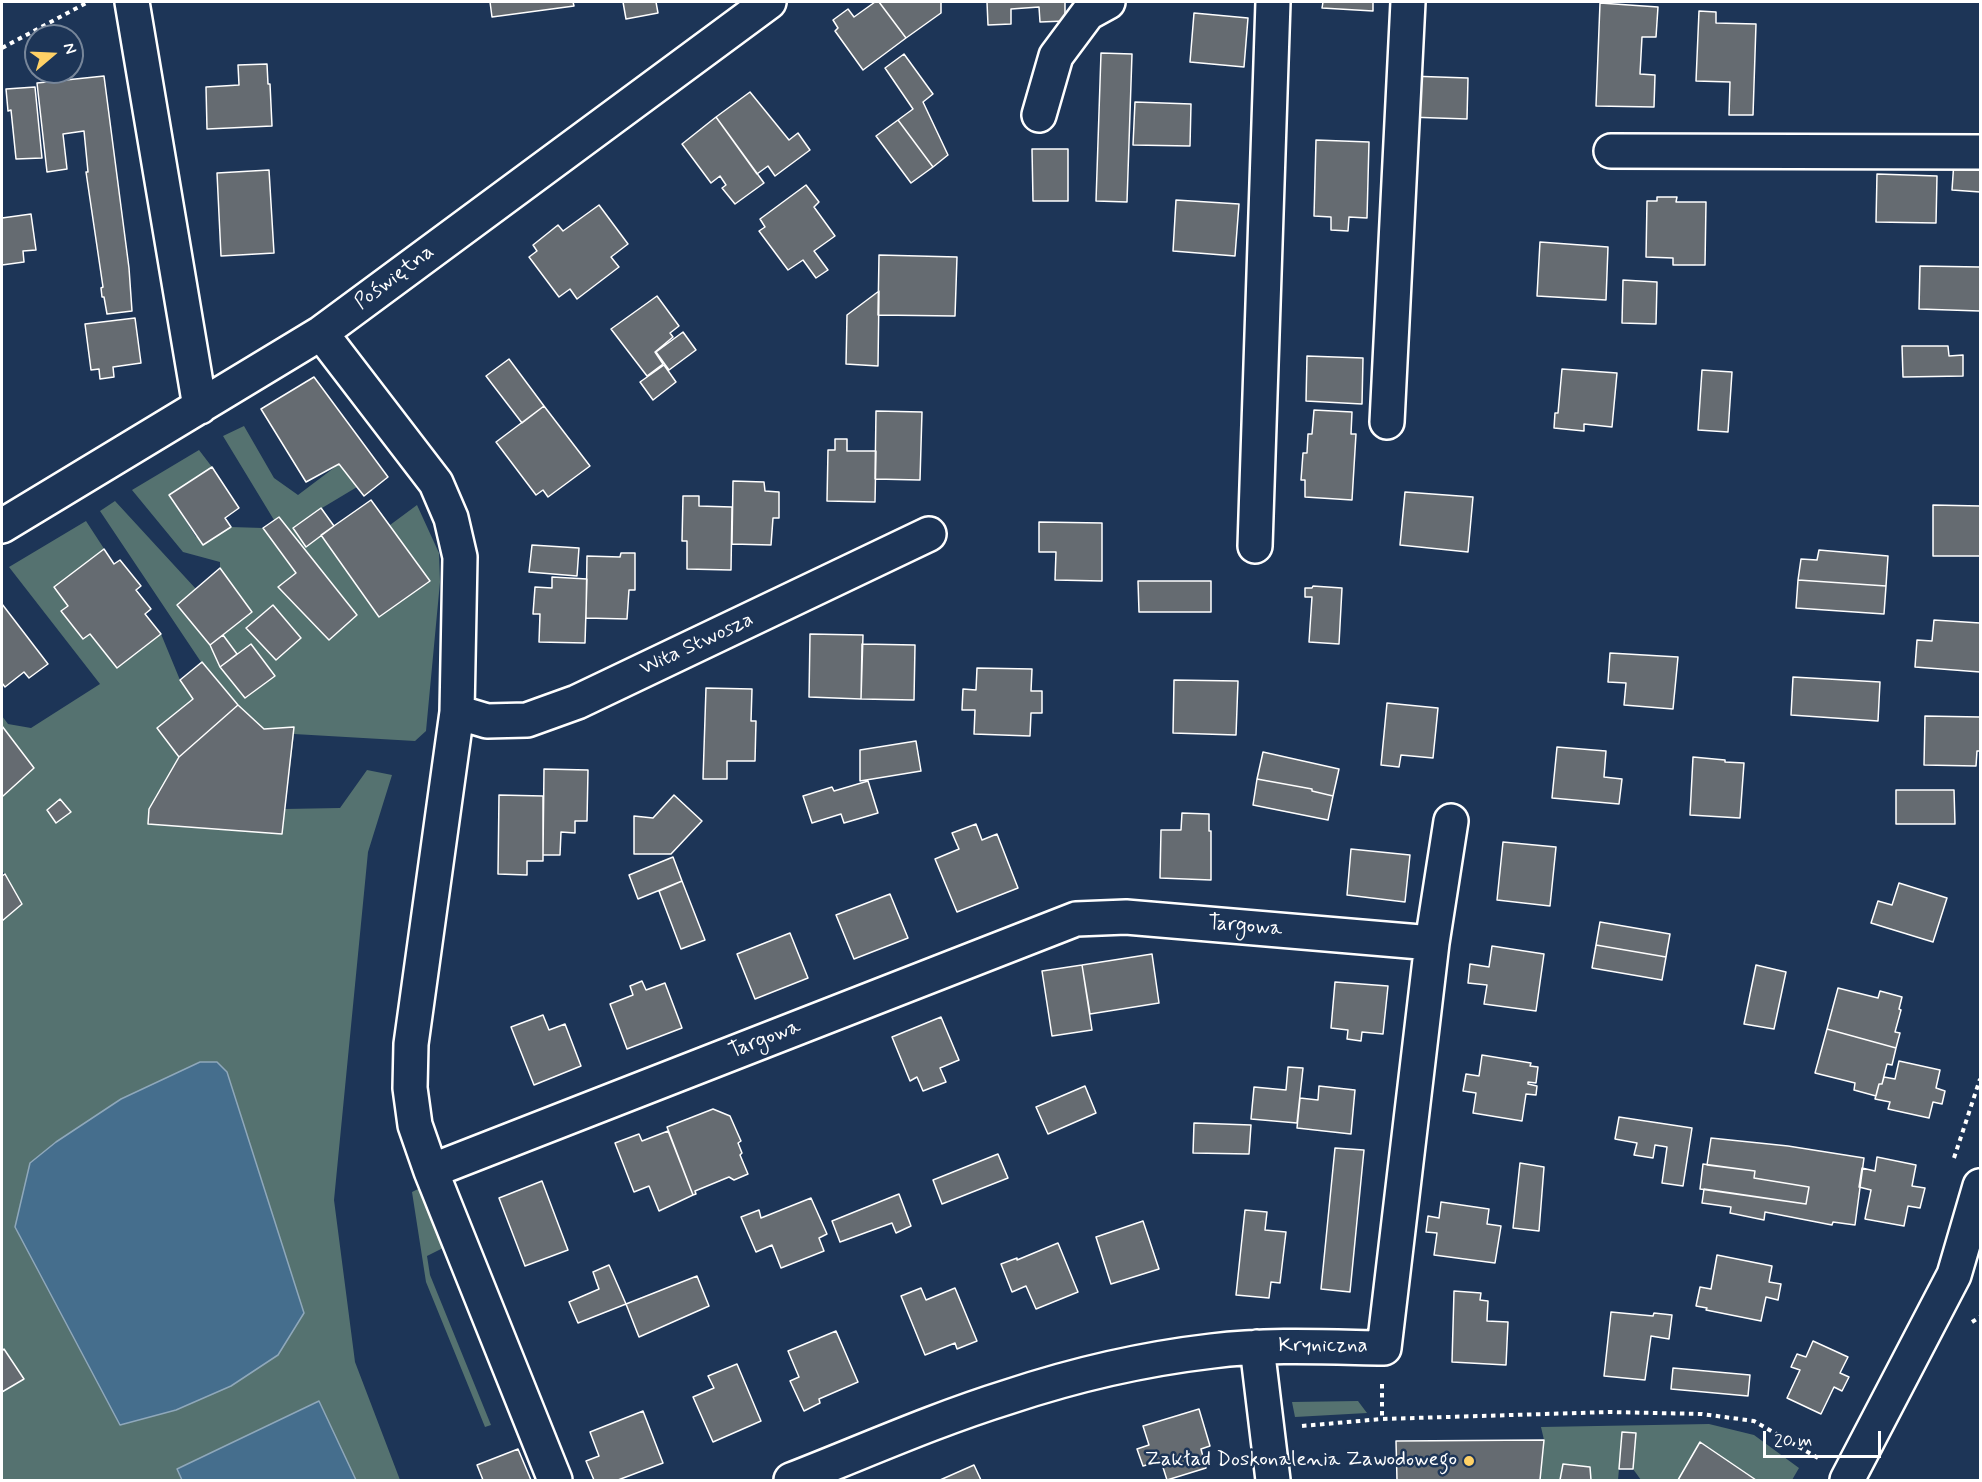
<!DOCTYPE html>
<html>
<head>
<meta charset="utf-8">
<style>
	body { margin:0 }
	#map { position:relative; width:1982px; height:1482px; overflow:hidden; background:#1d3557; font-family:Mynerve,sans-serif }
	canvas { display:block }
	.frame { position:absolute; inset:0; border:3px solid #fff; pointer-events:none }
	.north { position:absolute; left:24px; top:24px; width:60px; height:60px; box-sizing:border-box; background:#1d3557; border:2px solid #77869a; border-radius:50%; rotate:71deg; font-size:16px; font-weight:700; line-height:24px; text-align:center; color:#fff }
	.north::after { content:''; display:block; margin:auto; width:21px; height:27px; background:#ffd166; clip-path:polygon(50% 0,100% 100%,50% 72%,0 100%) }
	.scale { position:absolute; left:1763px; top:1431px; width:118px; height:27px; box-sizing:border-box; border:3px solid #fff; border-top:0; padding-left:8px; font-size:18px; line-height:21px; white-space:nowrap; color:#fff; -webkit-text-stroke:4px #1d3557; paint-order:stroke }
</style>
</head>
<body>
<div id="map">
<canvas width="1982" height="1482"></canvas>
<div class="frame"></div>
<div class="north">N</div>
<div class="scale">20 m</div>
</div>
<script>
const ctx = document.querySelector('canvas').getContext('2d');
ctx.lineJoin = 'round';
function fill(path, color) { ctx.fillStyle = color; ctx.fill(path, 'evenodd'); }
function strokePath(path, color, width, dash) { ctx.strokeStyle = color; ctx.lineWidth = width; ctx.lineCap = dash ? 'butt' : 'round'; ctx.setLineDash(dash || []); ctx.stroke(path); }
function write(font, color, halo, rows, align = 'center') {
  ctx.font = font + ' Mynerve,sans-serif'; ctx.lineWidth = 5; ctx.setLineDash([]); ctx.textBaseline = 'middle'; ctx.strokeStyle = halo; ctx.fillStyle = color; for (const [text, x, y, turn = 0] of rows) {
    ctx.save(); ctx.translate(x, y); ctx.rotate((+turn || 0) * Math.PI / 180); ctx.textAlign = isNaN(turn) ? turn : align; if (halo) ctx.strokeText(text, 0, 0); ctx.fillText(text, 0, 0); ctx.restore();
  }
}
fill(new Path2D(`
	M 244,426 L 274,478 L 298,495 L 339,464 L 357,487 L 322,508 L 334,526 L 371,500 L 390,525 L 417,505 L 439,553 L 440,582 L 426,731 L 415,741 L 294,734 L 285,809 L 340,808 L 367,770 L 392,775 L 368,852 L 334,1200 L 355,1362 L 400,1480 L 2,1480 L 2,921 L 22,904 L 2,870 L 2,716 L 8,724 L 31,728 L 100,684 L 9,567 L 86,521 L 114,564 L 120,560 L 141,586 L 136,590 L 151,609 L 145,614 L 161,634 L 180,680 L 201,662 L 100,511 L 115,501 L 196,589 L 220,568 L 220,562 L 183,552 L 132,490 L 199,450 L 212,467 L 169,495 L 196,537 L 198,536 L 203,545 L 231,527 L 263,528 L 274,520 L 223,436 Z
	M 426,1185 L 449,1245 L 427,1256 L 430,1275 L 491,1425 L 485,1427 L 426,1282 L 412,1192 Z
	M 1358,1401 L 1367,1413 L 1295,1417 L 1292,1402 Z
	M 1709,1424 L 1754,1435 L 1799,1468 L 1792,1480 L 1756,1480 L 1700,1442 L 1678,1480 L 1641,1480 L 1633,1469 L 1619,1469 L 1618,1480 L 1591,1480 L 1590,1467 L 1563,1464 L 1560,1480 L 1540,1480 L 1544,1440 L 1541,1427 Z`), '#557270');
const water = new Path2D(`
	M 200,1062 L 217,1062 L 227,1072 L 304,1313 L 278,1355 L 231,1386 L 176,1410 L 120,1425 L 15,1227 L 30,1163 L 56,1142 L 121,1099 Z
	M 319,1401 L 356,1480 L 182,1480 L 177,1469 Z`);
fill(water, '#456e8d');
strokePath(water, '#8fa8bb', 1.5);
const building = new Path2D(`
	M 490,2 L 573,2 L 574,6 L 492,17 Z
	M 623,2 L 656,2 L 658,13 L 626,19 Z
	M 875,2 L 879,2 L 906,38 L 863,70 L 835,31 L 838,28 L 833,20 L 848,9 L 854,17 Z
	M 879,2 L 941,2 L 941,13 L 906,38 Z
	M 987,2 L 1065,2 L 1065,21 L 1040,22 L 1039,7 L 1011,9 L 1011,24 L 988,25 Z
	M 1323,2 L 1373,2 L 1373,11 L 1322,8 Z
	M 1600,3 L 1658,7 L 1656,37 L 1642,37 L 1640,74 L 1655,75 L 1654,107 L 1596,106 Z
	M 1699,11 L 1716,12 L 1716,23 L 1756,24 L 1753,115 L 1729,115 L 1730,82 L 1696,81 Z
	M 1194,13 L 1248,18 L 1244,67 L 1190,62 Z
	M 1101,53 L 1132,54 L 1127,202 L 1096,201 Z
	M 904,54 L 933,94 L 923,102 L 948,155 L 933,167 L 898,120 L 913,109 L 885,68 Z
	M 267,64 L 268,84 L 270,84 L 272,126 L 207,129 L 206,87 L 239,85 L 238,65 Z
	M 104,76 L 129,268 L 132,311 L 107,314 L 104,297 L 102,297 L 101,288 L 103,287 L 86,172 L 88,172 L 84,131 L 63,134 L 67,169 L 47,172 L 37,83 Z
	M 1409,76 L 1468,78 L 1467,119 L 1408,117 Z
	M 35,87 L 42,158 L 16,159 L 11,110 L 8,111 L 6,89 Z
	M 750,92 L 789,140 L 798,133 L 810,150 L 775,176 L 768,166 L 757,174 L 716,117 Z
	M 1135,102 L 1191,104 L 1190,146 L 1133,145 Z
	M 716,117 L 764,183 L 735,204 L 722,188 L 726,185 L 720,176 L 711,183 L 682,144 Z
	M 898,120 L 933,167 L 911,183 L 876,136 Z
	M 1316,140 L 1369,142 L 1367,218 L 1349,217 L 1348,231 L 1331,230 L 1331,217 L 1314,216 Z
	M 1032,149 L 1068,149 L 1068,201 L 1033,201 Z
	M 1954,161 L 1980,163 L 1980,192 L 1952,190 Z
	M 269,170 L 274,253 L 221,256 L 217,173 Z
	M 1877,174 L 1937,176 L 1936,223 L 1876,222 Z
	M 806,185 L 819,202 L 814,207 L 835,236 L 814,251 L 828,270 L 816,278 L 803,260 L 788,270 L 759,231 L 765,227 L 760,219 Z
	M 1657,197 L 1677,197 L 1676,202 L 1706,202 L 1705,265 L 1673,265 L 1673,258 L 1646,257 L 1647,201 L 1657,201 Z
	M 1176,200 L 1239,204 L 1235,256 L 1173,251 Z
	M 599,205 L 628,244 L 611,257 L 619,267 L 577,299 L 570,289 L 559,297 L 529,257 L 537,251 L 533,245 L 558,225 L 563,231 Z
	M 31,214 L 36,250 L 23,251 L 24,262 L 2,265 L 2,218 Z
	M 1540,242 L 1608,247 L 1606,300 L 1537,296 Z
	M 879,255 L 957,257 L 955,316 L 878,315 Z
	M 1920,266 L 1980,267 L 1980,311 L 1919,309 Z
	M 1623,280 L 1657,282 L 1656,324 L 1622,323 Z
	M 879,291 L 878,366 L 846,364 L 847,315 Z
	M 657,296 L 679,326 L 670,333 L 673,337 L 655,352 L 663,364 L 647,376 L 611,329 Z
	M 135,318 L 141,363 L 113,367 L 114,377 L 100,379 L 99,369 L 91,370 L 85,324 Z
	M 683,332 L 696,350 L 669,370 L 656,352 Z
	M 1902,346 L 1948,346 L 1949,356 L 1963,355 L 1963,376 L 1903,377 Z
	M 1307,356 L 1363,358 L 1362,404 L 1306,401 Z
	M 509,359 L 544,406 L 522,423 L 486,376 Z
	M 664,365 L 676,382 L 653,400 L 640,382 Z
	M 1562,369 L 1617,373 L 1612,427 L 1584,424 L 1584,431 L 1554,428 L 1555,413 L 1558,413 Z
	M 1702,370 L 1732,372 L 1728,432 L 1698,430 Z
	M 314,377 L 388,477 L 364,496 L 339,464 L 306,482 L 261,409 Z
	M 544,406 L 590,466 L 548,497 L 543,490 L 536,495 L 496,442 Z
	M 1314,410 L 1352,412 L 1351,434 L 1356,434 L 1352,500 L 1305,497 L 1305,480 L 1301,480 L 1303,453 L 1307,453 L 1308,434 L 1312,434 Z
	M 876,411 L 922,412 L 920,480 L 875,479 Z
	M 835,439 L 847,439 L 847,451 L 876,451 L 875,502 L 827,501 L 828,450 L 835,450 Z
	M 212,467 L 239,508 L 225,518 L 231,527 L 203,545 L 169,495 Z
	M 733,481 L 764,482 L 765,491 L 779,492 L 779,518 L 773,518 L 771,545 L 732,544 Z
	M 1405,492 L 1473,497 L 1468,552 L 1400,545 Z
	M 683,496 L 699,496 L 699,506 L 732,507 L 731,570 L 687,569 L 687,541 L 682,541 Z
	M 371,500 L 430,581 L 379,617 L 321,535 Z
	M 1933,505 L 1980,506 L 1980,556 L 1933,556 Z
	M 321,508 L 334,526 L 306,547 L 293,528 Z
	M 279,517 L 357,615 L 329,640 L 278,587 L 296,573 L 263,528 Z
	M 1039,522 L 1102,523 L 1102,581 L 1055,580 L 1056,552 L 1039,552 Z
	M 532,545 L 579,548 L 577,576 L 529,572 Z
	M 104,549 L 114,564 L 120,560 L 141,586 L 136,590 L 151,609 L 145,614 L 161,634 L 117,668 L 90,634 L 83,639 L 61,611 L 68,606 L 54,587 Z
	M 1819,550 L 1888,556 L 1886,586 L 1798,580 L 1801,559 L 1817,560 Z
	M 621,553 L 635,553 L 635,590 L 629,590 L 627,619 L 586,618 L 587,556 L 620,557 Z
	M 220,568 L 252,612 L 210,645 L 177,605 Z
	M 552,577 L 587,579 L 585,643 L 539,642 L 540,614 L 533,614 L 535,587 L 552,588 Z
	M 1798,580 L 1886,586 L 1884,614 L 1796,608 Z
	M 1138,581 L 1211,581 L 1211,612 L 1139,612 Z
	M 1313,586 L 1342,588 L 1339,644 L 1309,642 L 1312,597 L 1305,597 L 1305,588 L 1312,588 Z
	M 2,604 L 48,664 L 29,678 L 24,672 L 5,687 L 2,683 Z
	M 273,605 L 301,638 L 276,660 L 246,628 Z
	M 1934,620 L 1980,623 L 1980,672 L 1915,667 L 1917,640 L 1932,641 Z
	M 810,634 L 863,635 L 861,699 L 809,697 Z
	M 223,635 L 237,654 L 220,667 L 210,645 Z
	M 251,644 L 275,676 L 245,698 L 220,667 Z
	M 862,644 L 915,645 L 914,700 L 861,699 Z
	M 1610,653 L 1678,657 L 1673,709 L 1624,705 L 1626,683 L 1608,682 Z
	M 202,662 L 238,705 L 179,757 L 157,728 L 193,699 L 180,680 Z
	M 977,668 L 1032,669 L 1031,691 L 1042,691 L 1042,713 L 1031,713 L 1030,736 L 974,734 L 975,710 L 962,710 L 963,689 L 976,690 Z
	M 1793,677 L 1880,682 L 1878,721 L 1791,715 Z
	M 1174,680 L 1238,681 L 1236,735 L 1173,733 Z
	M 706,688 L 752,689 L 751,721 L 756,721 L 755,761 L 727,761 L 727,779 L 703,779 Z
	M 1387,703 L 1438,708 L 1433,758 L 1401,755 L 1399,767 L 1381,765 Z
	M 238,705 L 264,729 L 294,727 L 282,834 L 148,824 L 149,809 L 179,757 Z
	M 1925,716 L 1980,717 L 1980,751 L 1977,751 L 1976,766 L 1924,765 Z
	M 2,726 L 34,768 L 3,796 L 2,795 Z
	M 916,741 L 921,771 L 860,781 L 860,750 Z
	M 1557,747 L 1606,751 L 1604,777 L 1622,779 L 1619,804 L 1552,798 Z
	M 1263,752 L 1339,769 L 1333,796 L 1312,791 L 1312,789 L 1257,779 Z
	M 1693,757 L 1725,760 L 1725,762 L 1744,763 L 1740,818 L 1690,815 Z
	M 544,769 L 588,770 L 587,821 L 575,821 L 575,833 L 561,832 L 560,855 L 543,855 Z
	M 1257,779 L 1312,789 L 1312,791 L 1333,796 L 1328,820 L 1253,805 Z
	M 868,781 L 878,813 L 844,823 L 841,814 L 812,823 L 803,796 L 832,787 L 834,791 Z
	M 1896,790 L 1954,790 L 1955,824 L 1896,824 Z
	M 499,795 L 543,796 L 543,861 L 527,861 L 527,875 L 498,874 Z
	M 674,795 L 702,821 L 671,854 L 634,854 L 634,816 L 653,818 Z
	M 60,799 L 71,812 L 56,823 L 47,810 Z
	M 1182,813 L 1209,814 L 1209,831 L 1211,831 L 1211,880 L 1160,878 L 1161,830 L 1181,830 Z
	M 976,824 L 982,840 L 997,834 L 1018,888 L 957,912 L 935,859 L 959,849 L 952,833 Z
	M 1503,842 L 1556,847 L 1550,906 L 1497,900 Z
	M 1351,849 L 1410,855 L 1405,902 L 1347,895 Z
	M 673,857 L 682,881 L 638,899 L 629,875 Z
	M 5,874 L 22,904 L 2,921 L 2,876 Z
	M 682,881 L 705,940 L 681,949 L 659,891 Z
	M 1899,883 L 1947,898 L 1933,942 L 1871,923 L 1878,901 L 1892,905 Z
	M 890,894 L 908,938 L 854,959 L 836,915 Z
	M 1600,922 L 1670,934 L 1666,957 L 1596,945 Z
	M 790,933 L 808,978 L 755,999 L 737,954 Z
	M 1596,945 L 1666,957 L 1662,980 L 1592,968 Z
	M 1492,946 L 1544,954 L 1536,1011 L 1484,1004 L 1487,985 L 1468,983 L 1470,964 L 1489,967 Z
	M 1152,954 L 1159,1003 L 1090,1014 L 1082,965 Z
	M 1082,965 L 1092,1030 L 1052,1036 L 1042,971 Z
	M 1756,965 L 1786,972 L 1774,1029 L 1744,1024 Z
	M 642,981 L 646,990 L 665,983 L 682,1028 L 627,1049 L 610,1004 L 633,995 L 630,986 Z
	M 1335,982 L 1388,986 L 1383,1034 L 1362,1032 L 1361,1041 L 1347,1039 L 1348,1030 L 1331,1028 Z
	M 1838,988 L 1878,998 L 1880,991 L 1902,997 L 1899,1009 L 1901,1010 L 1895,1032 L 1900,1033 L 1896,1048 L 1827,1029 Z
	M 543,1015 L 549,1030 L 565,1024 L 581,1066 L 534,1085 L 511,1027 Z
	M 941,1017 L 959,1060 L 940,1068 L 946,1082 L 923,1091 L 917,1077 L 910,1081 L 892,1037 Z
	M 1827,1029 L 1896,1048 L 1892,1065 L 1887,1064 L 1882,1084 L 1879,1084 L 1876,1096 L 1854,1090 L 1855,1083 L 1815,1073 Z
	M 1482,1055 L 1531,1063 L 1530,1066 L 1538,1067 L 1536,1083 L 1528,1082 L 1528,1084 L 1537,1086 L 1536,1095 L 1526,1094 L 1522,1121 L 1473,1113 L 1476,1093 L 1463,1091 L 1466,1074 L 1479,1076 Z
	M 1899,1061 L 1940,1070 L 1936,1088 L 1945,1091 L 1942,1104 L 1933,1102 L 1929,1118 L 1888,1109 L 1890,1102 L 1875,1099 L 1879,1084 L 1882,1084 L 1884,1077 L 1895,1079 Z
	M 1288,1067 L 1303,1068 L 1297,1123 L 1251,1119 L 1254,1087 L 1286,1090 Z
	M 1085,1086 L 1096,1113 L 1048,1134 L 1036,1107 Z
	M 1319,1086 L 1355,1090 L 1351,1134 L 1297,1128 L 1300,1098 L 1318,1100 Z
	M 713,1109 L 730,1116 L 741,1141 L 738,1143 L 742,1153 L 740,1155 L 748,1174 L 734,1180 L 729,1177 L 695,1191 L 696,1194 L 693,1195 L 667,1127 Z
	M 1619,1117 L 1692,1128 L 1683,1186 L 1662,1183 L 1667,1147 L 1655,1145 L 1653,1158 L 1634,1155 L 1637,1143 L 1615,1139 Z
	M 1194,1123 L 1251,1125 L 1249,1154 L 1193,1153 Z
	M 668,1131 L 693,1195 L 659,1211 L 649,1186 L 634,1192 L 615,1143 L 639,1134 L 642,1141 Z
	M 1711,1138 L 1788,1146 L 1864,1158 L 1855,1225 L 1833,1222 L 1832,1225 L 1765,1212 L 1764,1220 L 1730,1213 L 1731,1207 L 1702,1203 L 1704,1189 L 1806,1204 L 1809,1187 L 1754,1178 L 1755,1171 L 1707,1165 Z
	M 1335,1148 L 1364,1150 L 1350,1292 L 1321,1289 Z
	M 998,1154 L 1008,1178 L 942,1204 L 933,1180 Z
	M 1877,1157 L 1916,1165 L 1912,1186 L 1925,1188 L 1920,1208 L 1908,1206 L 1904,1226 L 1865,1219 L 1871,1190 L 1859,1187 L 1862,1168 L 1875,1171 Z
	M 1520,1163 L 1544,1167 L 1539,1231 L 1513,1228 Z
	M 1703,1164 L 1755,1171 L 1754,1178 L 1809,1187 L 1806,1204 L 1700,1189 Z
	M 542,1181 L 568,1250 L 525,1266 L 499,1198 Z
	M 899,1194 L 911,1226 L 896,1233 L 892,1223 L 840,1242 L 832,1221 Z
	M 811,1198 L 827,1234 L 819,1238 L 824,1251 L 781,1268 L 772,1245 L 756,1252 L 741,1217 L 759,1210 L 761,1218 Z
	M 1441,1202 L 1489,1209 L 1487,1224 L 1501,1226 L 1495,1263 L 1434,1255 L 1437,1233 L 1426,1232 L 1428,1216 L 1439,1218 Z
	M 1245,1210 L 1267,1212 L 1265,1230 L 1286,1232 L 1280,1283 L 1271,1282 L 1269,1298 L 1236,1295 Z
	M 1143,1221 L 1159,1269 L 1111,1284 L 1096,1237 Z
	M 1058,1243 L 1078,1292 L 1036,1309 L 1026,1286 L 1012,1292 L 1001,1264 L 1017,1258 L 1017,1260 Z
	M 1717,1255 L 1772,1266 L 1769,1282 L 1781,1284 L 1778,1300 L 1766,1297 L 1761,1321 L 1706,1310 L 1707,1308 L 1696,1306 L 1700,1287 L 1711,1289 Z
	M 609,1265 L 626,1304 L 578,1323 L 569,1302 L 599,1289 L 593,1272 Z
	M 697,1276 L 709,1306 L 639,1337 L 626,1304 Z
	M 921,1288 L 926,1300 L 955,1288 L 977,1341 L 957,1349 L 955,1343 L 925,1355 L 901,1296 Z
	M 1454,1291 L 1481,1293 L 1480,1300 L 1488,1301 L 1487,1321 L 1508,1322 L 1506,1365 L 1452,1362 Z
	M 1611,1312 L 1653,1316 L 1654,1313 L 1672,1315 L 1669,1339 L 1651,1336 L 1645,1380 L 1604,1376 Z
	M 836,1331 L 858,1382 L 819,1399 L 820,1403 L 804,1411 L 790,1381 L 799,1377 L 788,1351 Z
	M 1813,1341 L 1848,1357 L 1840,1373 L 1849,1377 L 1842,1391 L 1834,1387 L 1821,1414 L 1787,1398 L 1800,1370 L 1791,1367 L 1797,1354 L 1806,1357 Z
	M 4,1349 L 24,1379 L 2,1392 L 2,1351 Z
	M 737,1364 L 761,1421 L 713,1442 L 693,1397 L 714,1388 L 708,1376 Z
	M 1673,1368 L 1750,1375 L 1748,1396 L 1671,1389 Z
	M 1199,1409 L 1210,1446 L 1201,1449 L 1206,1468 L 1167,1480 L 1161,1461 L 1143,1466 L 1137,1449 L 1149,1445 L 1143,1426 Z
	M 643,1411 L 663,1463 L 618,1480 L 594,1480 L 586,1461 L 599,1456 L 590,1432 Z
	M 1622,1432 L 1636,1433 L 1633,1469 L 1619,1469 Z
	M 1544,1440 L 1540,1480 L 1397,1480 L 1396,1441 Z
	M 1700,1442 L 1756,1480 L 1678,1480 Z
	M 518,1449 L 531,1480 L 483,1480 L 477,1465 Z
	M 1563,1464 L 1590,1467 L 1591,1480 L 1560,1480 Z
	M 974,1465 L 981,1480 L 940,1480 Z`);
fill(building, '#656b71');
strokePath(building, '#fff', 1.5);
const minor = new Path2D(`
	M 132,2 L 200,407
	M 1039,115 L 1056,56 L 1088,13 L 1108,2
	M 1611,151 L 1980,152
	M 321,333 L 436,483 L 451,518 L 460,557 L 457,712 L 411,1044 L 410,1088 L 415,1125 L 431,1171 L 555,1480
	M 1387,422 L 1408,2
	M 2,526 L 321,333 L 769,2
	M 1255,546 L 1273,2
	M 457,712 L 487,721 L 527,720 L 577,702 L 929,534
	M 1432,943 L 1451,821
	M 431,1171 L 1076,919 L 1126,917 L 1432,943 L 1384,1348 C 1327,1347 1269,1344 1212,1351 C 1143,1359 1074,1375 1008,1397 C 934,1420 863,1452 791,1480
	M 1257,1347 L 1273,1480
	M 1847,1480 L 1954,1275 L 1980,1186`);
strokePath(minor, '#fff', 38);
strokePath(new Path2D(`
	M 2,48 L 88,2
	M 1954,1158 L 1980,1079
	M 1972,1322 L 1980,1317
	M 1382,1384 L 1382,1419 L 1610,1412 L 1702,1414 L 1754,1421 L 1818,1458
	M 1302,1426 L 1382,1419`), '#fff', 4, [4.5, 4.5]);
strokePath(minor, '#1d3557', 33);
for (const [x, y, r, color] of [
	[1469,1461,6,"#ffd166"]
]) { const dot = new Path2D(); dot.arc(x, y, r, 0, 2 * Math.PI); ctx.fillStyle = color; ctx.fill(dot); strokePath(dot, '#1d3557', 2); }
write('21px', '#fff', '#1d3557', [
	["Poświętna",395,278,-37],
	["Wita Stwosza",697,645,-25],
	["Targowa",1245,927,5],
	["Targowa",765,1040,-21],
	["Kryniczna",1323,1347]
]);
write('21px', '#fff', '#1d3557', [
	["Zakład Doskonalenia Zawodowego",1457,1461]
], 'right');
</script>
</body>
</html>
